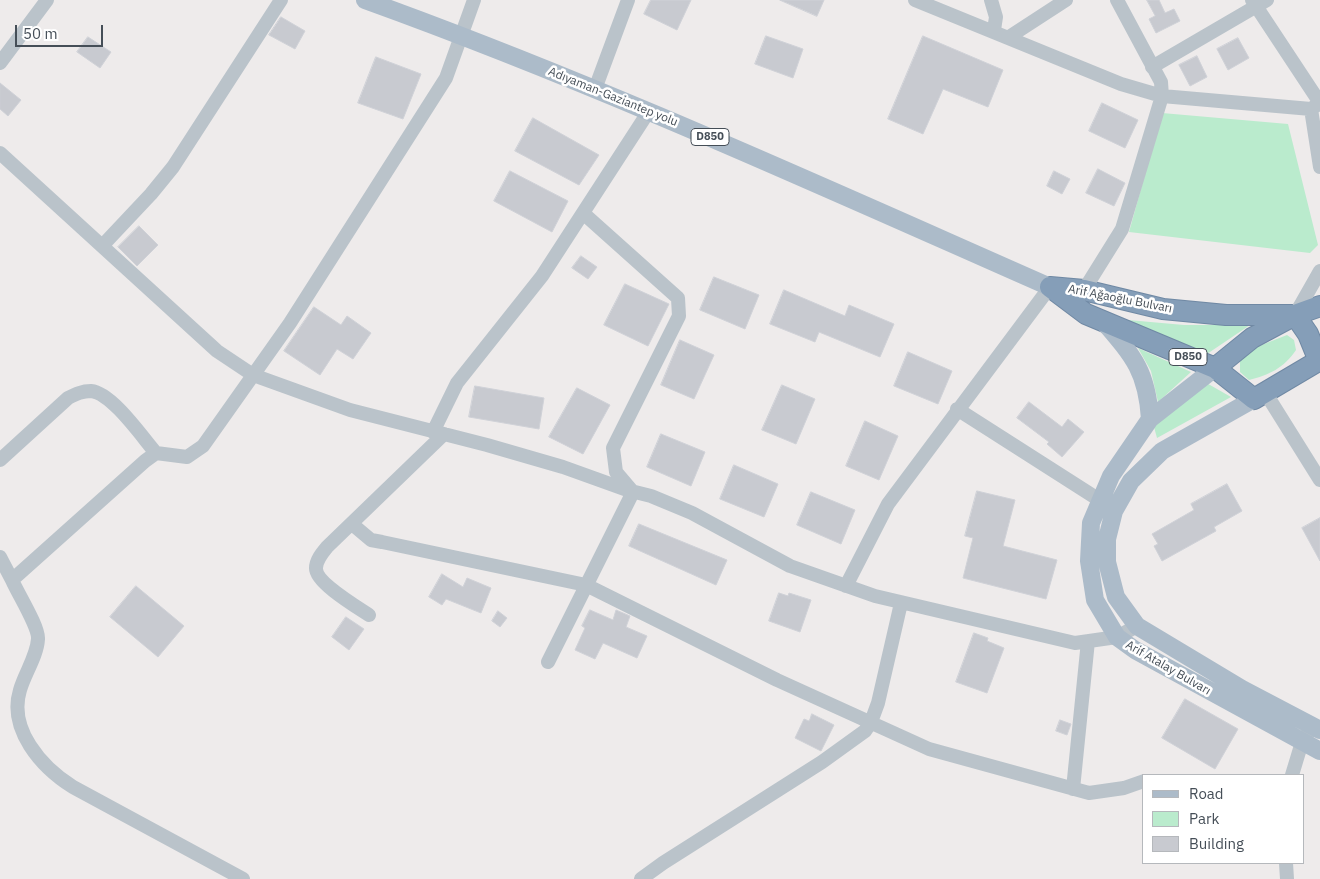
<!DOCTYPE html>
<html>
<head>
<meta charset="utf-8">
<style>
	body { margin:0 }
	#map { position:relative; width:1320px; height:879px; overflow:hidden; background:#eeebeb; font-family:"IBM Plex Sans",sans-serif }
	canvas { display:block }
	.legend { position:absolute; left:1142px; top:774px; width:162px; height:90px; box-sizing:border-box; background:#fff; border:1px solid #b5b8bc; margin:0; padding:6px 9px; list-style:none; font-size:15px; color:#454e57 }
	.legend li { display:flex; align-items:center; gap:10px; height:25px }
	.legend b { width:25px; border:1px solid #b5b8bc }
	.scale { position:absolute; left:15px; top:25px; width:88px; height:22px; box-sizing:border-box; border:2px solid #454e57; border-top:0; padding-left:6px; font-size:15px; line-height:18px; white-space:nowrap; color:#454e57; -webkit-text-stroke:4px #fff; paint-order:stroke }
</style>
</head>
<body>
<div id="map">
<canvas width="1320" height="879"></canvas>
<ul class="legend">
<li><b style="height:6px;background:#acbbc9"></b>Road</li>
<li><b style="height:14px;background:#baebcd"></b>Park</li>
<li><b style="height:14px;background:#c8cad0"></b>Building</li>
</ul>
<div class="scale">50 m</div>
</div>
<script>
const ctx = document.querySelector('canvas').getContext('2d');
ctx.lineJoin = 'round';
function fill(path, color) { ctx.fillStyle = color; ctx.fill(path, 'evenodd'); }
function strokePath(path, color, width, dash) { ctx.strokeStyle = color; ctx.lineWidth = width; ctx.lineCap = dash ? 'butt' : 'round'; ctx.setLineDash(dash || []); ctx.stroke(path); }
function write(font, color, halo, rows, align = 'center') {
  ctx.font = font + ' "IBM Plex Sans",sans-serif'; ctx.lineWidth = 5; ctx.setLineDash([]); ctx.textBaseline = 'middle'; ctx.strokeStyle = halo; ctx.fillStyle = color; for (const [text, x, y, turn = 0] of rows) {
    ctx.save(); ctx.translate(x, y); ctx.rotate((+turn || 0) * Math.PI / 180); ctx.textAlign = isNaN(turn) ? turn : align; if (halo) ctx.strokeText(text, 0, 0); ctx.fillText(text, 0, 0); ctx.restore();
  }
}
fill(new Path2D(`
	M 1162,113 L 1288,124 L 1318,245 L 1310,253 L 1129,232 Z
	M 1117,319 L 1184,325 L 1250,325 L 1201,358 Z
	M 1287,335 L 1294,340 L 1296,350 C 1284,368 1269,375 1249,380 L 1240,372 L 1240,361 L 1254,348 Z
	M 1138,348 L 1191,372 L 1158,402 L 1151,371 Z
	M 1203,381 L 1231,397 L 1157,438 L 1154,427 Z`), '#baebcd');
const building = new Path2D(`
	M 651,0 L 691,0 L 677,30 L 644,14 Z
	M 780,0 L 824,0 L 817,16 Z
	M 1147,0 L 1159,0 L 1165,13 L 1174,9 L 1180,21 L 1156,33 L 1149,19 L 1155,16 Z
	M 281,17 L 305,31 L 295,49 L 269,35 Z
	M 766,36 L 803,49 L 793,78 L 755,64 Z
	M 923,36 L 1003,70 L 988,107 L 943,89 L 923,134 L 888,119 Z
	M 88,37 L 111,52 L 100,68 L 77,52 Z
	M 1238,38 L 1249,58 L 1228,70 L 1217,49 Z
	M 1197,56 L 1207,77 L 1190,86 L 1179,65 Z
	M 376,57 L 421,74 L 403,119 L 358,103 Z
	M 0,83 L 21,100 L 8,116 L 0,109 Z
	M 1102,103 L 1138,120 L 1125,148 L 1089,131 Z
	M 533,118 L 599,155 L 579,185 L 515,151 Z
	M 1098,169 L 1125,183 L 1114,206 L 1086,193 Z
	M 510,171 L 568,201 L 552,232 L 494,201 Z
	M 1054,171 L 1070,179 L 1062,194 L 1047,186 Z
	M 139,226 L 158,245 L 137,266 L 118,247 Z
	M 581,256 L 597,267 L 588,279 L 572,268 Z
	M 714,277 L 759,295 L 745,329 L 700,310 Z
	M 625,284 L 669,304 L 648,346 L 604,325 Z
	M 784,290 L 845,316 L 849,305 L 894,324 L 880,357 L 819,332 L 815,342 L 770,324 Z
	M 314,307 L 341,325 L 347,316 L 371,333 L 353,359 L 337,349 L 320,375 L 284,351 Z
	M 680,340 L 714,355 L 694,399 L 661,385 Z
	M 908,352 L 952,371 L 938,404 L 894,386 Z
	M 782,385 L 815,399 L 796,444 L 762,430 Z
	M 475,386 L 544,398 L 539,429 L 469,417 Z
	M 577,388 L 610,405 L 583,454 L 549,437 Z
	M 1029,402 L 1062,427 L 1068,419 L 1084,432 L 1062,457 L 1047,444 L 1049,442 L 1017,418 Z
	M 865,421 L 898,436 L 879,480 L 846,466 Z
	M 661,434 L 705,452 L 691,486 L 647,467 Z
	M 734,465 L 778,484 L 764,517 L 720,499 Z
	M 1227,484 L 1242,511 L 1214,527 L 1216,531 L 1162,561 L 1154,546 L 1158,544 L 1152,534 L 1194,510 L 1191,504 Z
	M 977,491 L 1015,500 L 1003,546 L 1057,560 L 1046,599 L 963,578 L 973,538 L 965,536 Z
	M 811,492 L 855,510 L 841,544 L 797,525 Z
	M 1320,518 L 1320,561 L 1302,528 Z
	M 639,524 L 727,560 L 716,585 L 629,546 Z
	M 442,574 L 463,587 L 467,578 L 491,588 L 481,613 L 446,599 L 442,605 L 429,597 Z
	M 136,586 L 184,626 L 158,657 L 110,617 Z
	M 779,593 L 788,596 L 789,593 L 811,600 L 800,632 L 769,621 Z
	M 590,610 L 613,620 L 616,610 L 630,616 L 626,627 L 647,636 L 637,658 L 603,643 L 595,659 L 575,650 L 585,628 L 582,626 Z
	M 498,611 L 507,618 L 500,627 L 492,621 Z
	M 346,617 L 364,629 L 349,650 L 332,637 Z
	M 974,633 L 988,638 L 987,641 L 1004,648 L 987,693 L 956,682 Z
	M 1185,699 L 1238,729 L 1215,769 L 1162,738 Z
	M 812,714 L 834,725 L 821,751 L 795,738 L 804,719 L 809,721 Z
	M 1060,720 L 1071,724 L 1067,735 L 1056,731 Z`);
fill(building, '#c8cad0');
strokePath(building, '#cfd1d7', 1);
const highway = new Path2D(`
	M 1050,287 L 1086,314 L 1215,368 L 1254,399 L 1320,360
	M 1050,287 L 1084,290 L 1163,309 L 1226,315 L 1295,315 L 1320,306
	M 1215,368 L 1252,338 L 1295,315 L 1308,334 L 1319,361`);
strokePath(highway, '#7089a4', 22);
strokePath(new Path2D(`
	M 915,0 L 1121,84 L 1162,96 L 1311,109
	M 991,0 L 996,17 L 994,30
	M 1252,0 L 1320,103
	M 1009,37 L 1066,0
	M 0,63 L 47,0
	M 1152,67 L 1267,0
	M 595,89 L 628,0
	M 1317,105 L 1311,109 L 1320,167
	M 0,153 L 217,351 L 253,375 L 350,410 L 487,445 L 563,467 L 627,490 L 651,496 L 692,513 L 790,566 L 875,596 L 1075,643 L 1117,637 L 1137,626
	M 103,245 L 151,194 L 173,167 L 281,0
	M 1084,290 L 1122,229 L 1162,96 L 1161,82 L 1117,0
	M 1295,315 L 1320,271
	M 1265,392 L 1320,480
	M 957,409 L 1101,501
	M 433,432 L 457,383 L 542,276 L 649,111
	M 0,460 L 68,398 C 76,394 82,391 91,391 C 112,393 142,437 156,453
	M 352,524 L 371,540 L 382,542 L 586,585 L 777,680 L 929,749 L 1089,793 L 1124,788 L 1144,781
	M 0,557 L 12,580
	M 846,586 L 888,504 L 1050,287
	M 369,615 C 357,607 315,582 316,568 C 316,560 322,553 327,547 L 444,434
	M 548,662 L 633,492 L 616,472 L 613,448 L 679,316 L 678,298 L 583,213
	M 1292,775 L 1302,742 L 1308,733
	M 1073,789 L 1088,641
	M 1286,863 L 1287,879
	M 243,879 L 73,787 C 41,767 8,729 20,690 C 25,673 37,656 38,639 C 39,627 18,594 12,580 L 145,461 L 156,453 L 187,457 L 203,446 L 290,323 L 446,78 L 474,0
	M 641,879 L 663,863 L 822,762 L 865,731 L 871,722 L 878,703 L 901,603`), '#bac3ca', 14);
strokePath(new Path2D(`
	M 365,0 C 598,84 823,187 1050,287
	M 1104,322 C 1134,357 1147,372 1150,419
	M 1215,368 L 1150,419 L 1111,476 L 1091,523 L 1089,561 L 1095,600 L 1117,637 L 1135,650 L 1320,751
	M 1254,399 L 1162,451 L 1131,481 L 1114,511 L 1107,539 L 1107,562 L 1116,597 L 1137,626 L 1242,689 L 1320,730`), '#acbbc9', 18);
strokePath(highway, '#859eb8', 20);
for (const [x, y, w] of [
	[710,137,38],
	[1188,357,38]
]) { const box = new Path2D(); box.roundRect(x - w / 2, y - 8.5, w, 17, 4); ctx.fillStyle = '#fff'; ctx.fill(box); strokePath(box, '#454e57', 1); }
write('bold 11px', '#454e57', null, [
	["D850",710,137],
	["D850",1188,357]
]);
write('12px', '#454e57', '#fff', [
	["Adıyaman-Gaziantep yolu",613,97,22],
	["Arif Ağaoğlu Bulvarı",1120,299,11],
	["Arif Atalay Bulvarı",1168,668,30]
]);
</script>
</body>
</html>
